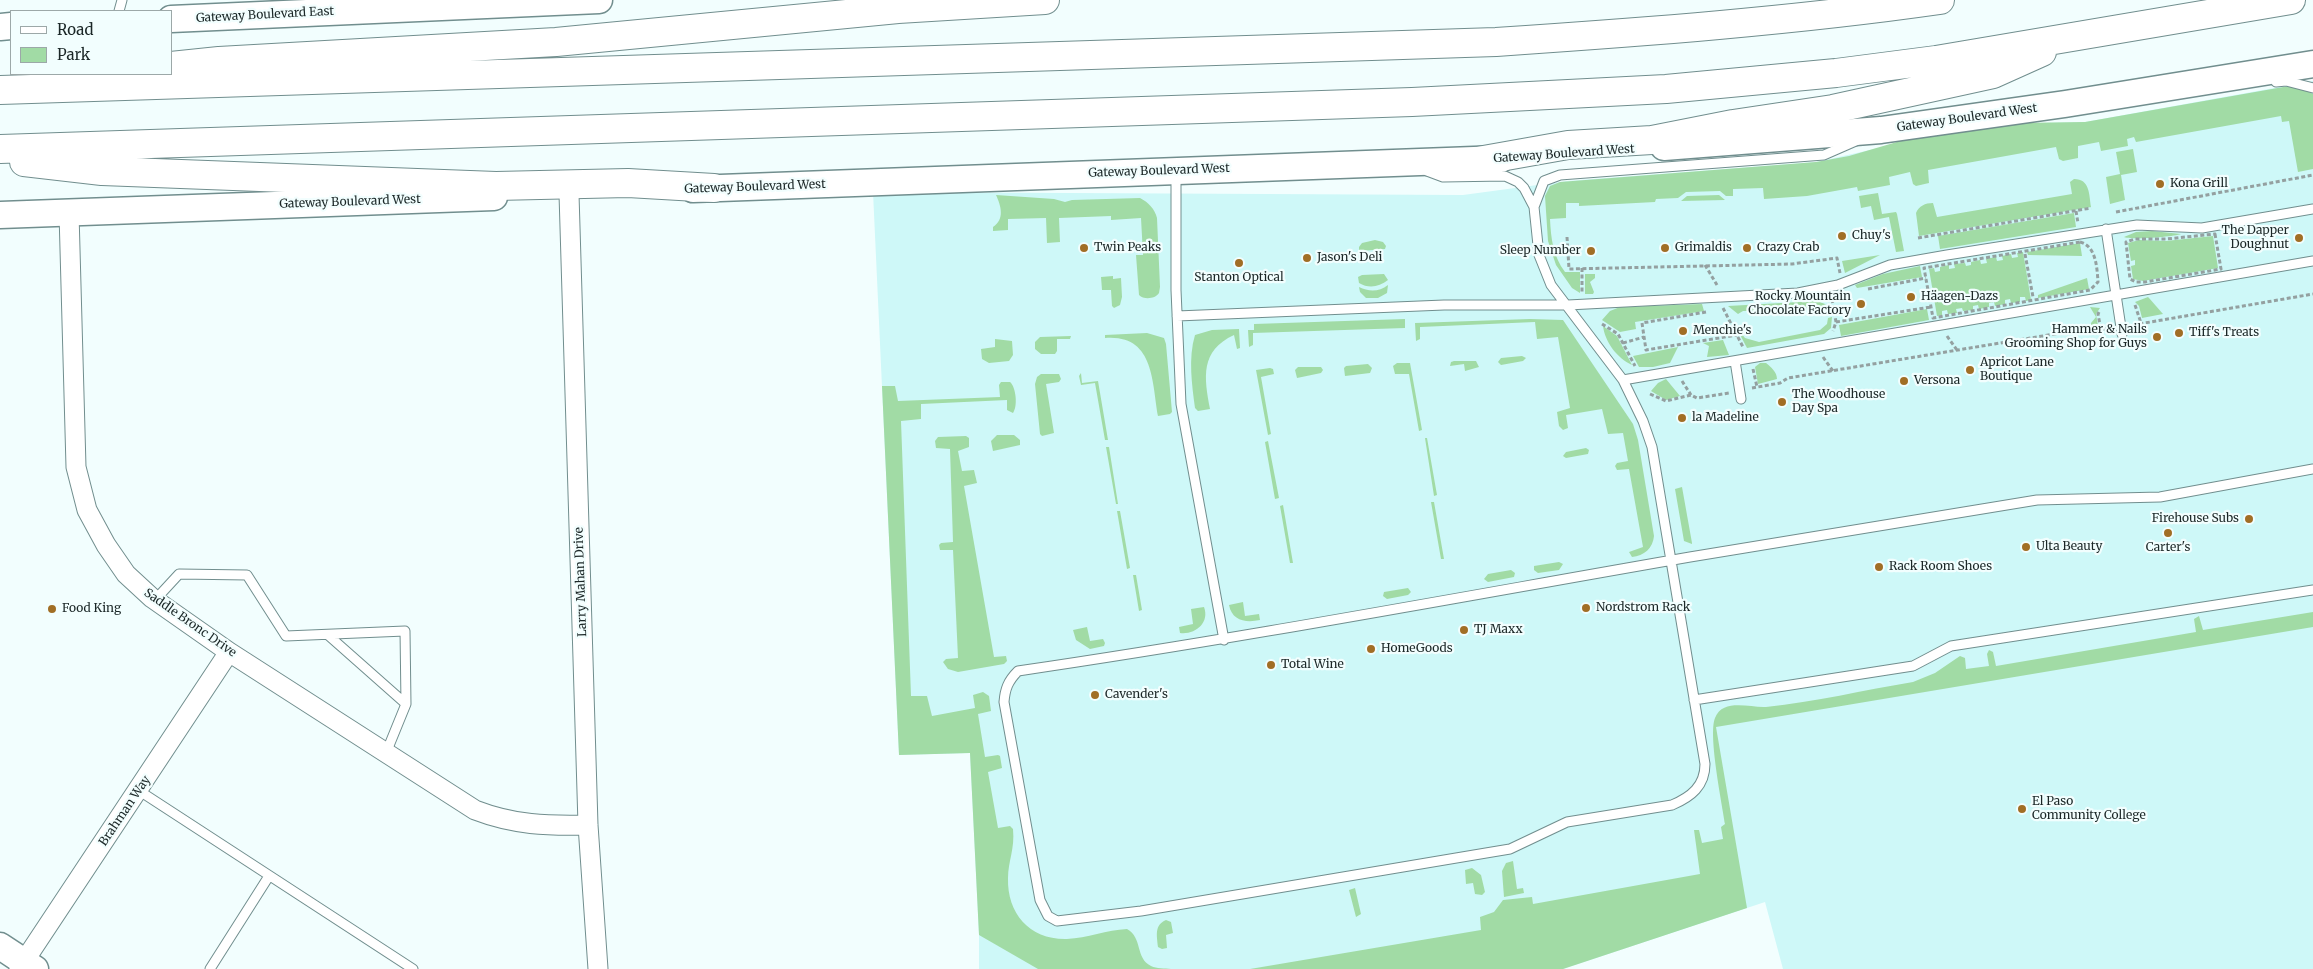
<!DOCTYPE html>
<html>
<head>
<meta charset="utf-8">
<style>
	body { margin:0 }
	#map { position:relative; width:2313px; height:969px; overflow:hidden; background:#f2fefe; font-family:Merriweather,serif }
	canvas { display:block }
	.legend { position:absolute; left:10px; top:10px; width:162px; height:65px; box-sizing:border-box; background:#f2fefe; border:1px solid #9ca8a8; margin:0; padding:6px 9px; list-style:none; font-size:15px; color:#1b2727 }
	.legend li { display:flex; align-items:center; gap:10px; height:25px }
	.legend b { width:25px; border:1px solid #9ca8a8 }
</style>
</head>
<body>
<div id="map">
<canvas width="2313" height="969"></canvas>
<ul class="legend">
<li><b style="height:6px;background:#fff"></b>Road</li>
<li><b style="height:14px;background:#a1dba5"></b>Park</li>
</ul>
</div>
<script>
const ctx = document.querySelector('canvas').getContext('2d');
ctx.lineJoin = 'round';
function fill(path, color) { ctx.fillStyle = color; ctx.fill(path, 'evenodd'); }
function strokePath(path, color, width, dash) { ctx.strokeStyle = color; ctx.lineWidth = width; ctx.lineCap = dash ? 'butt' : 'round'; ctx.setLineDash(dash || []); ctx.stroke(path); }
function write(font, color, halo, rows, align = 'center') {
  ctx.font = font + ' Merriweather,serif'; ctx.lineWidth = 4.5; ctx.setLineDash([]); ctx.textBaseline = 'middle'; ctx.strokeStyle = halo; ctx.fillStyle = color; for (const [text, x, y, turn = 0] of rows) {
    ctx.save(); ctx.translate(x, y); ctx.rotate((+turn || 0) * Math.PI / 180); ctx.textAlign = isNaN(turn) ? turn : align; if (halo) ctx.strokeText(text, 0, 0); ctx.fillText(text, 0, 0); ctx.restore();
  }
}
fill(new Path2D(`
	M 2313,81 L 2313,969 L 1783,969 L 1765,902 L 1563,969 L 979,969 L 979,935 L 970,753 L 899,755 L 873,192 L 1463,195 L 1567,181 L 1816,162 L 1879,148 L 2039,123 L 2085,122 Z`), '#cef8f8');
fill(new Path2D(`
	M 2289,86 L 2303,89 L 2313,94 L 2313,169 L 2298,172 L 2289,121 L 2282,122 L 2281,116 L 2136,142 L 2134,137 L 2127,139 L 2128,146 L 2101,151 L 2099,142 L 2078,146 L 2078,158 L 2063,161 L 2059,159 L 2056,147 L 1928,170 L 1929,183 L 1916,186 L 1913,184 L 1910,172 L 1889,177 L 1890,185 L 1858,191 L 1857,187 L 1807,196 L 1764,199 L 1763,188 L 1733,189 L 1733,196 L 1726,196 L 1720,191 L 1686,192 L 1678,198 L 1656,199 L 1655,202 L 1579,206 L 1579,203 L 1566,203 L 1566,218 L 1550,219 C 1551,239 1553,256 1565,272 L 1580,272 L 1580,293 L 1572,288 L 1556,265 L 1548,241 L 1545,196 L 1550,186 L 1560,182 L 1816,162 L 1849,156 L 1914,137 L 2018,123 L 2085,122 Z
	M 2133,149 L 2137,172 L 2121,175 L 2125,200 L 2110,204 L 2106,177 L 2120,174 L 2116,152 Z
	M 2074,179 C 2090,179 2089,194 2091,207 L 1919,236 L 1916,213 C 1919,206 1925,203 1933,203 L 1937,217 L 2072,194 L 2070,182 Z
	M 1878,193 L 1882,214 L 1896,212 L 1897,214 L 1904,251 L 1896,252 L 1889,217 L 1874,220 L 1871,206 L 1861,208 L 1859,196 Z
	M 996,195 L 1054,199 L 1065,202 L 1072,200 L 1140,198 C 1148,202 1155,209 1157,218 L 1160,287 L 1159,293 C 1155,299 1144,300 1139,295 L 1136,255 L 1143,255 L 1141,218 L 1111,220 L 1111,216 L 1059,218 L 1060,242 L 1047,243 L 1046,218 L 1008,219 L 1008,230 L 993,231 L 993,227 C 1005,219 1001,206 996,195 Z
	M 1719,195 L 1725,200 L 1681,201 L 1687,196 Z
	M 2074,213 L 2076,227 L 1940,249 L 1938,236 Z
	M 2152,231 L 2181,234 C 2173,237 2129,240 2124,237 L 2136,232 Z
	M 2213,236 L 2218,268 L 2143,281 L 2133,279 L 2131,266 L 2135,265 L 2135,260 L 2131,261 L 2128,243 L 2139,240 L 2166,241 Z
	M 1375,240 L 1383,242 L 1386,246 L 1385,249 L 1361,251 L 1359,250 L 1359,247 L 1362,243 Z
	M 2080,243 L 2082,256 L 2028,255 L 2027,252 Z
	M 2023,252 L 2031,300 L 2026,301 L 2025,297 L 2020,297 L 2020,302 L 2011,303 L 2010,299 L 2005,300 L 2005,304 L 1995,306 L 1994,302 L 1989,303 L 1989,307 L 1979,309 L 1978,305 L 1973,306 L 1973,310 L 1963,311 L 1962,308 L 1956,309 L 1957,313 L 1948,314 L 1947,310 L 1942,311 L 1942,315 L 1937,316 L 1929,269 L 1934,268 L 1935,272 L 1940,271 L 1940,267 L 1949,265 L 1949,269 L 1955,268 L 1954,264 L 1965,263 L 1966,266 L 1971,265 L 1971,262 L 1980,260 L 1981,264 L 1987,263 L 1986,259 L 1996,257 L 1997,261 L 2003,260 L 2002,256 L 2011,254 L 2012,258 L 2018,257 L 2017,253 Z
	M 1880,255 L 1845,273 L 1842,261 Z
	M 1920,266 L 1922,277 L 1857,288 L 1855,285 L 1883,274 Z
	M 1384,274 L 1388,280 C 1379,287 1369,289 1359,283 L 1358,277 L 1362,275 Z
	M 1585,274 L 1595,274 L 1595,278 L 1590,282 L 1594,292 L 1593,294 L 1585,294 Z
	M 1113,276 L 1113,279 L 1121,278 L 1122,297 L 1120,305 L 1114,308 L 1112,306 L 1111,290 L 1102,290 L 1101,277 Z
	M 2087,278 L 2089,289 L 2038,298 L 2038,295 Z
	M 1388,285 L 1387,293 L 1378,298 L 1366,298 L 1360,292 L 1359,287 C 1369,292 1379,292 1388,285 Z
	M 2148,297 L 2149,298 L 2163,314 L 2142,318 L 2139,306 L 2135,302 Z
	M 1817,301 L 1825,304 L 1831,313 L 1826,314 L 1817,306 L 1789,310 L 1743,311 L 1738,314 L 1728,306 Z
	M 1702,304 L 1704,311 L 1635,322 L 1636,329 L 1620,332 L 1602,320 L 1610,311 L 1620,307 Z
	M 2090,307 L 2100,308 L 2096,314 L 2098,326 L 2091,327 L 2091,323 L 2096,317 Z
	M 1927,309 L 1929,320 L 1841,336 L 1839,325 Z
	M 1832,317 L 1831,328 L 1824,334 L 1747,348 L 1736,327 L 1745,338 L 1759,342 L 1820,330 L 1827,324 L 1828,318 Z
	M 1405,319 L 1405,328 L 1253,333 L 1253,345 L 1249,347 L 1248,330 L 1254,330 L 1254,324 Z
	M 1530,319 L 1563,320 L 1633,424 L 1638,440 L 1654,536 C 1653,548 1644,556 1632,557 L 1629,552 L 1643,547 L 1629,469 L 1617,470 L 1615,466 L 1617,463 L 1628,461 L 1623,433 L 1608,434 L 1602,409 L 1566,415 L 1568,428 L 1563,430 L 1559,426 L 1557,412 L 1570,408 L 1558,337 L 1537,339 L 1535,322 L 1420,327 L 1420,339 L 1416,341 L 1415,323 Z
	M 1603,326 L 1617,336 L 1632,365 C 1617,358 1605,342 1603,326 Z
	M 1239,329 L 1240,348 L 1237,349 L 1234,335 C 1200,351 1204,377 1210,409 L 1198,411 L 1195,408 C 1192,385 1188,358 1195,335 L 1212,330 Z
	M 1147,333 L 1164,338 L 1166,344 L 1172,412 L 1170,414 L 1158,416 C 1152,381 1154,334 1105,338 L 1105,335 Z
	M 1071,336 L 1070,339 L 1057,339 L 1057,351 L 1055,354 L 1041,354 L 1035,349 L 1035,342 L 1040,337 Z
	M 995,339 L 1012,341 L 1013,355 L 1009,361 L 989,363 L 982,359 L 981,349 L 995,347 Z
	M 1723,340 L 1729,355 L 1707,357 L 1709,346 L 1703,343 Z
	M 1678,347 L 1670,363 L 1653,367 L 1639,367 L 1633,356 Z
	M 1522,356 L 1526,358 L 1523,361 L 1501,365 L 1498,362 L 1501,358 Z
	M 1454,361 L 1476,361 L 1479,367 L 1465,371 L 1464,364 L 1450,366 L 1451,362 Z
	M 1397,363 L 1410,363 L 1422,430 L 1419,431 L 1409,374 L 1395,374 L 1393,366 Z
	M 1760,363 L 1766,363 C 1771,367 1777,372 1777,379 L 1758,384 L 1755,367 Z
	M 1368,364 L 1372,368 L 1370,373 L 1345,376 L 1344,368 L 1346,366 Z
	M 1298,367 L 1321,367 L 1323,370 L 1321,373 L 1297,378 L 1295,370 Z
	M 1270,368 L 1273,369 L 1274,374 L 1261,377 L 1271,434 L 1268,435 L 1256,370 Z
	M 1081,373 L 1082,383 L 1098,381 L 1108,440 L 1105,440 L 1095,383 L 1081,385 L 1079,376 Z
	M 1041,374 L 1059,374 L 1061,379 L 1059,382 L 1046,384 L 1054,433 L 1042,436 L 1040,434 L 1035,384 L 1037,377 Z
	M 1666,379 L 1680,396 L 1666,400 L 1651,391 L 1658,383 Z
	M 1001,382 L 1010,382 C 1016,387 1018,406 1013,413 L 1007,410 L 1007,400 L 921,404 L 921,419 L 901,421 L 911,696 L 927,696 L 932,716 L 975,708 L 973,695 L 983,692 L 989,696 L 991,711 L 978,714 L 985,757 L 998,755 L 1000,756 L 1002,768 L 988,772 L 998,828 L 1010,826 L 1013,829 C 1015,849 1008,861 1008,878 C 1007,914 1030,940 1067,939 C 1087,938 1107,930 1127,929 C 1143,938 1135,958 1151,966 C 1157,969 1164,968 1171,969 L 1038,969 L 979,935 L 970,753 L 899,755 L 882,386 L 895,386 L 898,401 L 1000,397 L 999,385 Z
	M 997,435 L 1014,435 L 1020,440 L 1020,445 L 993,451 L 991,441 Z
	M 966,436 L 969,438 L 969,447 L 958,451 L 962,471 L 974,470 L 977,483 L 964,486 L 994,657 L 1006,656 L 1007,661 L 1004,664 L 958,672 L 948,669 L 943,662 L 946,659 L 958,658 L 953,550 L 940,550 L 939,545 L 941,543 L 953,542 L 950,449 L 936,448 L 935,441 L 938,437 Z
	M 1425,438 L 1427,438 L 1437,495 L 1434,496 Z
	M 1268,441 L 1279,498 L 1275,499 L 1265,442 Z
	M 1106,447 L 1109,447 L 1118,504 L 1116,504 Z
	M 1586,448 L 1589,450 L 1588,454 L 1566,458 L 1563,456 L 1566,452 Z
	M 1682,487 L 1692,543 L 1692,544 L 1684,541 L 1675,489 Z
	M 1431,502 L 1434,502 L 1444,559 L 1441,559 Z
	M 1283,505 L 1293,563 L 1290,563 L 1280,506 Z
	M 1117,511 L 1120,511 L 1130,568 L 1127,569 Z
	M 1559,562 L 1563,564 L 1559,570 L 1538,573 L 1534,570 L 1534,566 Z
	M 1511,570 L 1515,573 L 1514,577 L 1488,582 L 1484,579 L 1488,574 Z
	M 1133,575 L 1136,575 L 1142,610 L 1139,611 Z
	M 1408,588 L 1411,592 L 1408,595 L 1387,599 L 1383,596 L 1384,592 Z
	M 1243,602 L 1245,616 L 1259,614 L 1260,620 C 1246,623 1232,621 1229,605 Z
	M 1204,607 C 1210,623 1195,635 1180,633 L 1179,627 L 1193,624 L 1191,609 Z
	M 2313,612 L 2313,627 L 1716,727 L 1747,908 L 1563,969 L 1250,969 L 1481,930 L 1480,917 L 1494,912 L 1503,900 L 1532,897 L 1533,904 L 1700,874 L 1694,830 L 1699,830 L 1702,843 L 1723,839 L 1721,827 L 1725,824 C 1722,803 1708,735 1715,718 C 1723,698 1750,708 1766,707 C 1815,702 1864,690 1913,682 L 1935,673 L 1960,656 L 1965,658 L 1966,669 L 1989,666 L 1987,654 L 1989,650 L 1993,652 L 1996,666 L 2196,632 L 2194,619 L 2199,616 L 2203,630 Z
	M 1087,627 L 1090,641 L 1103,639 L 1105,643 L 1104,646 L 1090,649 L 1076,640 L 1073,630 Z
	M 1513,861 L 1517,889 L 1523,888 L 1524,893 L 1504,897 L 1502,871 L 1506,863 Z
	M 1472,868 L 1481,875 L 1485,892 L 1482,895 L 1475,894 L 1473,883 L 1466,884 L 1465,870 Z
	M 1355,888 L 1361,914 L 1356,917 L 1349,890 Z
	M 1166,920 L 1171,922 L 1173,933 L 1166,935 L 1167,948 L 1162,949 L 1158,947 C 1157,936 1154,925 1166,920 Z`), '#a1dba5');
const service = new Path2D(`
	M 119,11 L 122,0
	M 2276,82 L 2286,81 L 2313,88
	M 1427,171 L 1443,177 L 1505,176 L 1518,182 L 1524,188 L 1534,207 L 1539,255 L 1551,285 L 1623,380 L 1643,421 L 1652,447 L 1705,764 C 1705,786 1691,797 1672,805 L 1567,822 L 1510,849 L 1486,853 L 1141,911 L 1057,921 L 1048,916 L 1040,900 L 1004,702 C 1005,689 1008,681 1018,671 C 1243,638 1466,596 1690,557 L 2037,500 L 2160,497 L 2313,469
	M 1176,174 L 1176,290 L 1181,404 L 1224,640
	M 1534,207 L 1544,181 L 1560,175 L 1824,155 L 1856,141
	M 2106,229 L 2122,334
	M 1177,316 L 1444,305 L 1568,305 L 1798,293 L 1838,285 L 1890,265 L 1947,255 L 2137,225 L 2202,228 L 2313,209
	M 1735,361 L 1741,399
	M 1623,380 L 2313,261
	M 155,600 L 179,574 L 247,575 L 286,636 L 405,631 L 406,704 L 386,753
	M 328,635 L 406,704
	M 1694,700 L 1913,666 L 1951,646 L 2313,590
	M 138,790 L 413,969
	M 210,969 L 269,876`);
const minor = new Path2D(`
	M 569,194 L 588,825 L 598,969
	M 69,213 L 76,467 L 87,510 L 106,545 L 126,574 L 152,598 L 229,652 L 475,810 C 514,825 547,826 588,825
	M 19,969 L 229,652`);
const secondary = new Path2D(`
	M 171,19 L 599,0
	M 0,27 L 11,26
	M 1664,147 L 1881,130 L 2065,104 L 2313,64
	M 693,189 L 1501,159
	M 0,215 L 494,197
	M 0,946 L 35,969`);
const motorway = new Path2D(`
	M 171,66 L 219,61 L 556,42 L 898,9 L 1045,0
	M 0,90 L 1496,42 C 1644,32 1793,21 1940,0
	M 0,149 L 1412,102 L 1666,89 L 1836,73 L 1936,60 L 2291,0
	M 1478,161 L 1568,145 L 1652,140 L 1733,124 L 1833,109 L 1993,74 L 2042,52
	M 24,162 L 102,171 L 496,186 L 628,183 L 714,188`);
strokePath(service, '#718e8e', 11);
strokePath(minor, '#718e8e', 21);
strokePath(secondary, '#718e8e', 29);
strokePath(motorway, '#718e8e', 30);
strokePath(new Path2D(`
	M 2076,211 L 2078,223
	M 2116,212 L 2313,175
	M 2215,234 L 2221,269 L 2145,282 L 2136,282 L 2130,279 L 2126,242 L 2135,239 L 2166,239 Z
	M 1567,237 L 1569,269 L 1792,264 L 1837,258 L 1840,273
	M 1918,238 L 2091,208
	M 2080,242 C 2096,246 2097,267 2098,282 L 2090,290 L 1933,318 L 1924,268 Z
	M 2025,254 L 2033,297
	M 1705,265 L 1717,285
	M 1582,268 L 1582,293
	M 1868,289 L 1926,278
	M 1832,299 L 1836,322 L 1833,331
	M 2135,305 L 2141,323
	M 1723,308 L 1743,347
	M 1706,312 L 1642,323 L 1646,350 L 1737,335
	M 2099,312 L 2098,314 L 2101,330
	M 1836,322 L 1931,307
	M 1602,324 L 1618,334 L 1635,366
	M 2133,325 L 2313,294
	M 1947,336 L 1957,350
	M 1623,343 L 1644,337
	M 1823,357 L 1833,371
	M 1753,369 L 1757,387
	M 1682,381 L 1691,395
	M 1752,388 L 1780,383 L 1788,378 L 2079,330 L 2091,332 L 2110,328
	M 1650,394 L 1666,401 L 1691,395 L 1697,398 L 1729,393`), '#94a0a0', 3, [4, 2.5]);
strokePath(service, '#fff', 9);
strokePath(minor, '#fff', 19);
strokePath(secondary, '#fff', 26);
strokePath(motorway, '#fff', 28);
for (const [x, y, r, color] of [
	[2160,184,5,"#a16e25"],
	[1842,236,5,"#a16e25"],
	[2299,238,5,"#a16e25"],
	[1084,248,5,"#a16e25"],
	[1665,248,5,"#a16e25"],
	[1747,248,5,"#a16e25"],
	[1591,251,5,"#a16e25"],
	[1307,258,5,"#a16e25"],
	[1239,263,5,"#a16e25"],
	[1911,297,5,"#a16e25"],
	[1861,304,5,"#a16e25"],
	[1683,331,5,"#a16e25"],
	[2179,333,5,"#a16e25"],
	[2157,337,5,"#a16e25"],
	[1970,370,5,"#a16e25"],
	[1904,381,5,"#a16e25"],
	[1782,402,5,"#a16e25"],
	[1682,418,5,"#a16e25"],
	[2249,519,5,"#a16e25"],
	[2168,533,5,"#a16e25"],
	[2026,547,5,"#a16e25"],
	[1879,567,5,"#a16e25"],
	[1586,608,5,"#a16e25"],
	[52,609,5,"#a16e25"],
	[1464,630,5,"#a16e25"],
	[1371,649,5,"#a16e25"],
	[1271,665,5,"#a16e25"],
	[1095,695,5,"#a16e25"],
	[2022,809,5,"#a16e25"]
]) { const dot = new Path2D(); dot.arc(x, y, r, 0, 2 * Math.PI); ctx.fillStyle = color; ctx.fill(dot); strokePath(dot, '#f2fefe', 2); }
write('12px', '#1b2727', '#f2fefe', [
	["Gateway Boulevard East",265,15,-3],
	["Gateway Boulevard West",1967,118,-8],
	["Gateway Boulevard West",1564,154,-4],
	["Gateway Boulevard West",1159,171,-2],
	["Gateway Boulevard West",755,187,-2],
	["Gateway Boulevard West",350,202,-2],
	["Larry Mahan Drive",581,582,-92],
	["Saddle Bronc Drive",190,623,35],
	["Brahman Way",125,811,-56]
]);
write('12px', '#1b2727', '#f2fefe', [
	["Kona Grill",2170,184],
	["The Dapper",2289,231,"right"],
	["Doughnut",2289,245,"right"],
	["Chuy's",1852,236],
	["Twin Peaks",1094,248],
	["Grimaldis",1675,248],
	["Crazy Crab",1757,248],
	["Sleep Number",1581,251,"right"],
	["Jason's Deli",1317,258],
	["Stanton Optical",1239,278,"center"],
	["Rocky Mountain",1851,297,"right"],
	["Chocolate Factory",1851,311,"right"],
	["Häagen-Dazs",1921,297],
	["Hammer & Nails",2147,330,"right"],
	["Grooming Shop for Guys",2147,344,"right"],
	["Menchie's",1693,331],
	["Tiff's Treats",2189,333],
	["Apricot Lane",1980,363],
	["Boutique",1980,377],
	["Versona",1914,381],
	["The Woodhouse",1792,395],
	["Day Spa",1792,409],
	["la Madeline",1692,418],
	["Firehouse Subs",2239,519,"right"],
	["Ulta Beauty",2036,547],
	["Carter's",2168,548,"center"],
	["Rack Room Shoes",1889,567],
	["Nordstrom Rack",1596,608],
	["Food King",62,609],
	["TJ Maxx",1474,630],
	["HomeGoods",1381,649],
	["Total Wine",1281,665],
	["Cavender's",1105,695],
	["El Paso",2032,802],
	["Community College",2032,816]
], 'left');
</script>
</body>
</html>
